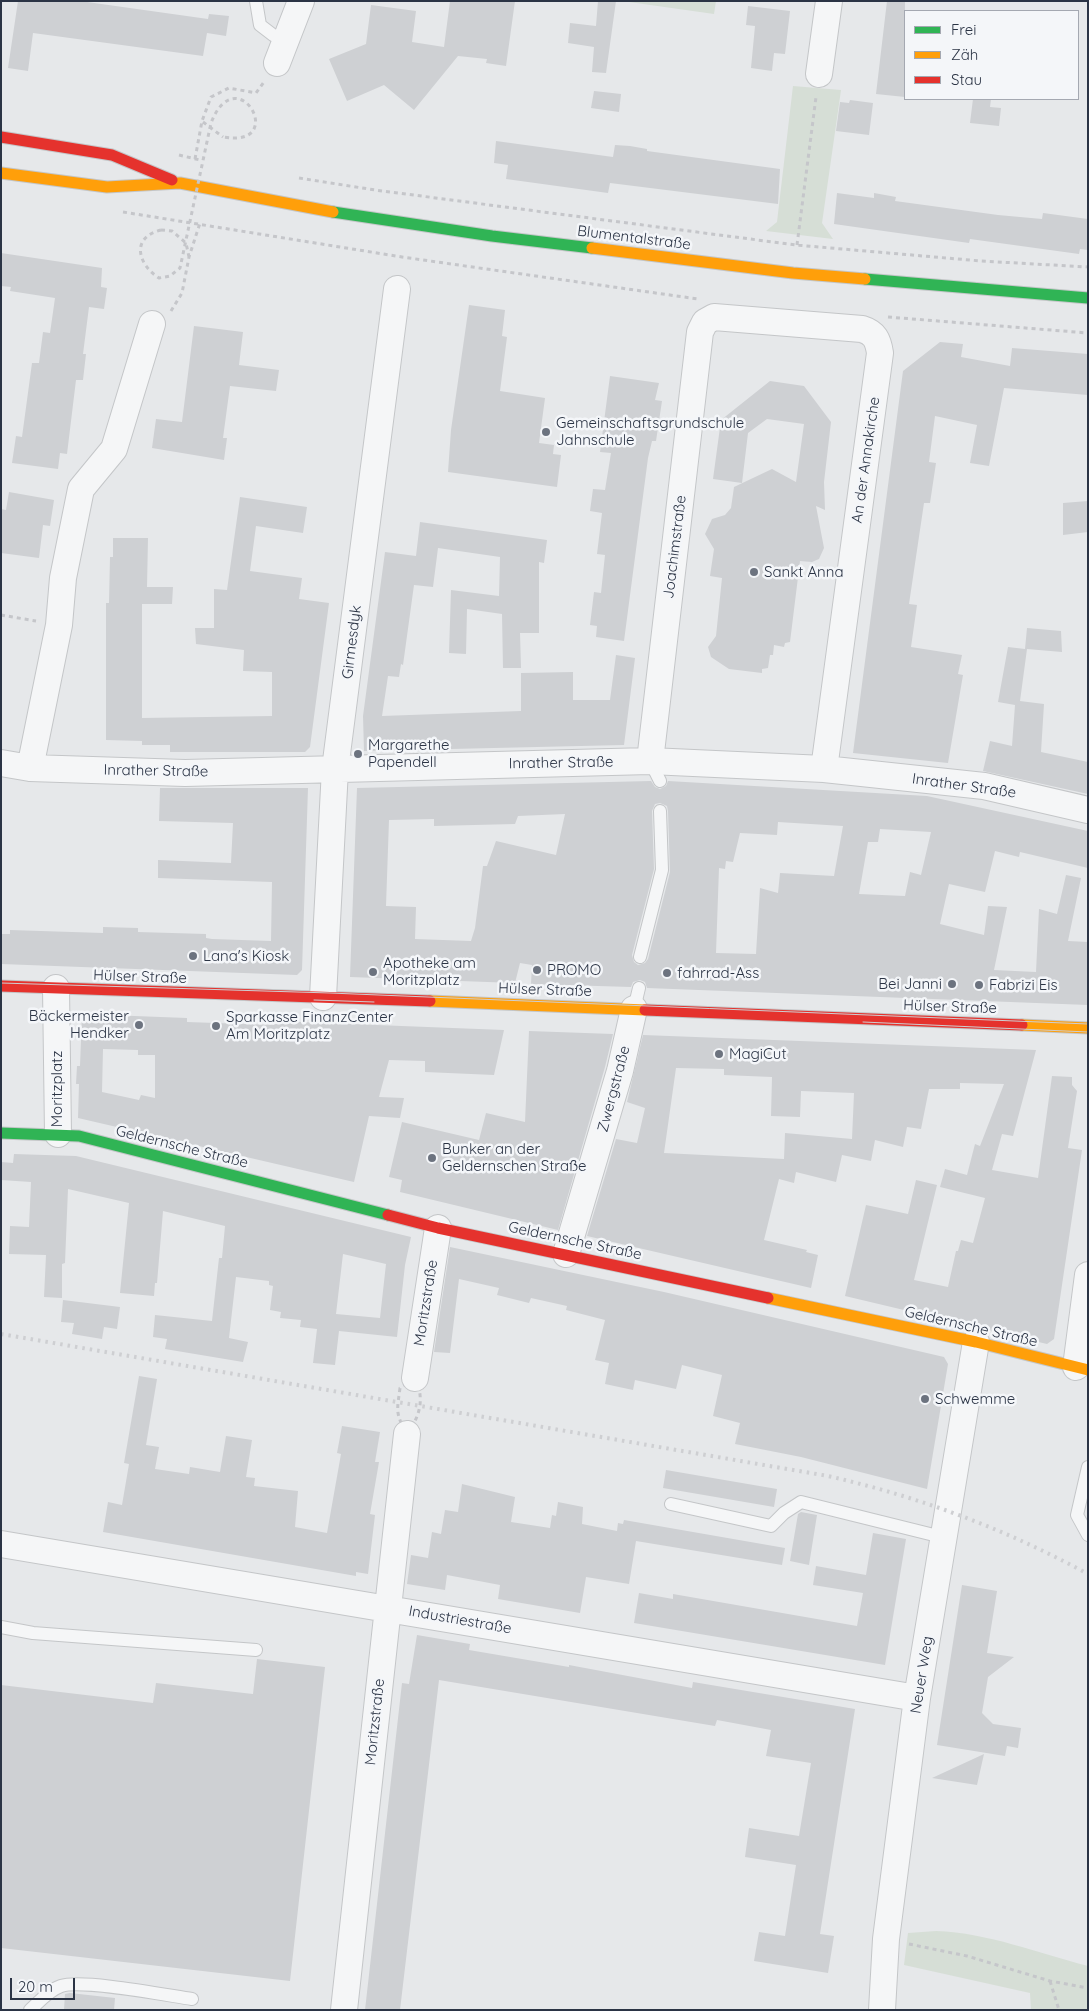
<!DOCTYPE html>
<html>
<head>
<meta charset="utf-8">
<style>
	body { margin:0 }
	#map { position:relative; width:1089px; height:2011px; overflow:hidden; background:#e6e8ea; font-family:Quicksand,sans-serif }
	canvas { display:block }
	.frame { position:absolute; inset:0; border:2px solid #2b3445; pointer-events:none }
	.legend { position:absolute; left:904px; top:10px; width:175px; height:90px; box-sizing:border-box; background:#f4f6f9; border:1px solid #a4a8b1; margin:0; padding:6px 9px; list-style:none; font-size:15px; color:#2b3445 }
	.legend li { display:flex; align-items:center; gap:10px; height:25px }
	.legend b { width:25px; border:1px solid #a4a8b1 }
	.scale { position:absolute; left:10px; top:1978px; width:65px; height:22px; box-sizing:border-box; border:2px solid #2b3445; border-top:0; padding-left:6px; font-size:15px; line-height:18px; white-space:nowrap; color:#2b3445; -webkit-text-stroke:4px #f4f6f9; paint-order:stroke }
</style>
</head>
<body>
<div id="map">
<canvas width="1089" height="2011"></canvas>
<div class="frame"></div>
<ul class="legend">
<li><b style="height:6px;background:#30b455"></b>Frei</li>
<li><b style="height:6px;background:#ff9f0a"></b>Zäh</li>
<li><b style="height:6px;background:#e5322d"></b>Stau</li>
</ul>
<div class="scale">20 m</div>
</div>
<script>
const ctx = document.querySelector('canvas').getContext('2d');
ctx.lineJoin = 'round';
function fill(path, color) { ctx.fillStyle = color; ctx.fill(path, 'evenodd'); }
function strokePath(path, color, width, dash) { ctx.strokeStyle = color; ctx.lineWidth = width; ctx.lineCap = dash ? 'butt' : 'round'; ctx.setLineDash(dash || []); ctx.stroke(path); }
function write(font, color, halo, rows, align = 'center') {
  ctx.font = font + ' Quicksand,sans-serif'; ctx.lineWidth = 5; ctx.setLineDash([]); ctx.textBaseline = 'middle'; ctx.strokeStyle = halo; ctx.fillStyle = color; for (const [text, x, y, turn = 0] of rows) {
    ctx.save(); ctx.translate(x, y); ctx.rotate((+turn || 0) * Math.PI / 180); ctx.textAlign = isNaN(turn) ? turn : align; if (halo) ctx.strokeText(text, 0, 0); ctx.fillText(text, 0, 0); ctx.restore();
  }
}
fill(new Path2D(`
	M 622,1 L 716,1 L 714,14 Z
	M 793,86 L 841,90 L 822,223 L 833,239 L 766,231 L 777,222 Z
	M 936,1931 C 989,1933 1037,1953 1088,1966 L 1088,2010 L 1031,2010 L 1030,1993 L 904,1965 L 908,1933 Z`), '#d6ded6');
fill(new Path2D(`
	M 18,1 L 80,1 L 208,19 L 209,14 L 229,16 L 226,36 L 207,33 L 203,56 L 33,33 L 28,71 L 8,68 Z
	M 450,1 L 515,1 L 506,66 L 486,63 L 487,59 L 458,56 L 414,110 L 384,85 L 347,101 L 329,59 L 366,44 L 371,5 L 416,11 L 412,42 L 444,47 Z
	M 598,1 L 616,1 L 606,73 L 592,72 L 594,47 L 568,43 L 570,23 L 596,26 Z
	M 887,1 L 905,1 L 905,97 L 876,94 Z
	M 748,6 L 790,11 L 785,54 L 774,53 L 772,71 L 751,68 L 755,26 L 746,25 Z
	M 594,91 L 621,94 L 619,112 L 591,108 Z
	M 973,99 L 991,99 L 990,107 L 1001,108 L 999,126 L 970,123 Z
	M 850,100 L 873,103 L 869,135 L 836,131 L 840,102 L 849,103 Z
	M 496,141 L 613,157 L 615,145 L 630,146 L 647,149 L 647,151 L 780,169 L 778,204 L 610,183 L 608,193 L 506,179 L 508,165 L 494,163 Z
	M 837,193 L 874,198 L 874,193 L 896,197 L 895,201 L 998,215 L 1042,219 L 1043,213 L 1088,219 L 1088,250 L 1080,249 L 1079,254 L 970,239 L 969,243 L 834,224 Z
	M 1,253 L 102,268 L 101,287 L 107,288 L 104,309 L 89,307 L 83,354 L 86,354 L 83,380 L 76,380 L 67,454 L 60,453 L 58,469 L 12,463 L 16,436 L 22,437 L 32,363 L 39,363 L 43,332 L 50,333 L 55,298 L 10,291 L 11,287 L 1,286 Z
	M 469,305 L 505,310 L 502,336 L 507,337 L 500,391 L 545,398 L 539,443 L 554,445 L 553,454 L 561,455 L 557,487 L 448,472 L 451,430 Z
	M 194,326 L 243,332 L 239,365 L 279,370 L 276,391 L 230,386 L 223,438 L 227,438 L 224,460 L 152,448 L 156,419 L 182,422 Z
	M 940,342 L 963,344 L 961,357 L 1010,366 L 1012,348 L 1088,354 L 1088,395 L 1004,388 L 989,466 L 970,463 L 977,425 L 935,416 L 929,462 L 936,463 L 930,503 L 924,503 L 909,604 L 917,605 L 911,647 L 962,655 L 958,674 L 963,675 L 948,763 L 853,753 L 903,371 Z
	M 610,376 L 659,383 L 655,400 L 662,401 L 656,441 L 652,441 L 648,458 L 624,641 L 596,637 L 597,626 L 590,625 L 594,592 L 601,593 L 605,555 L 597,554 L 602,513 L 590,511 L 593,489 L 605,490 L 611,453 L 600,452 Z
	M 770,381 L 804,386 L 831,422 L 824,482 L 825,510 L 816,506 L 824,548 L 819,559 L 812,562 L 800,561 L 790,642 L 785,643 L 784,647 L 774,645 L 773,655 L 770,655 L 768,668 L 762,669 L 762,673 L 729,669 L 711,657 L 708,647 L 716,636 L 722,578 L 710,576 L 714,549 L 705,534 L 712,519 L 725,515 L 731,508 L 734,487 L 772,469 L 796,482 L 804,424 L 767,419 L 748,433 L 742,483 L 713,479 L 721,420 Z
	M 9,492 L 54,500 L 50,526 L 43,525 L 39,558 L 1,553 L 1,509 L 6,510 Z
	M 240,497 L 307,507 L 303,533 L 256,526 L 250,571 L 302,578 L 299,599 L 329,603 L 310,747 L 305,752 L 170,752 L 170,745 L 142,745 L 142,741 L 106,740 L 106,603 L 109,603 L 110,557 L 113,557 L 113,538 L 148,538 L 147,587 L 173,587 L 172,604 L 142,604 L 142,718 L 272,716 L 272,672 L 243,671 L 244,650 L 196,644 L 195,628 L 214,628 L 214,589 L 227,590 Z
	M 1088,501 L 1088,532 L 1063,535 L 1063,503 Z
	M 420,522 L 547,540 L 544,563 L 539,562 L 539,633 L 520,633 L 521,668 L 503,668 L 502,614 L 467,609 L 466,654 L 449,653 L 451,590 L 499,596 L 500,557 L 438,548 L 433,587 L 414,585 L 403,665 L 401,664 L 399,677 L 388,676 L 382,716 L 521,711 L 521,673 L 573,672 L 573,700 L 610,700 L 616,655 L 635,658 L 624,745 L 364,751 L 363,716 L 385,552 L 416,556 Z
	M 1027,628 L 1061,631 L 1062,652 L 1027,649 L 1020,701 L 1044,704 L 1041,752 L 1088,762 L 1088,794 L 983,771 L 990,741 L 1012,746 L 1015,705 L 998,702 L 1008,647 L 1025,649 Z
	M 651,781 L 655,787 L 660,789 L 666,786 L 668,781 L 927,796 L 1088,831 L 1088,868 L 1020,852 L 1019,857 L 995,851 L 985,892 L 949,884 L 940,924 L 984,935 L 988,906 L 1007,907 L 994,970 L 1036,972 L 1039,909 L 1057,914 L 1066,875 L 1081,878 L 1068,941 L 1088,942 L 1088,1005 L 647,988 L 645,982 L 640,980 L 633,982 L 631,987 L 531,984 L 532,965 L 520,963 L 515,983 L 350,977 L 357,788 ZM 660,803 L 667,806 L 668,811 L 670,872 L 648,959 L 645,963 L 638,965 L 634,962 L 632,955 L 654,869 L 652,811 L 655,804 ZM 565,814 L 556,855 L 496,841 L 487,866 L 483,866 L 475,928 L 471,941 L 415,939 L 416,907 L 386,906 L 389,820 L 434,819 L 434,826 L 515,824 L 518,816 ZM 778,822 L 843,826 L 834,876 L 780,873 L 778,893 L 760,888 L 756,954 L 716,953 L 719,868 L 725,869 L 726,861 L 733,862 L 740,833 L 777,835 ZM 880,829 L 931,832 L 921,875 L 910,872 L 905,896 L 859,894 L 868,842 L 878,842 Z
	M 160,788 L 308,788 L 302,970 L 297,975 L 1,964 L 1,934 L 10,934 L 10,930 L 103,933 L 103,927 L 138,928 L 138,932 L 206,934 L 206,938 L 212,939 L 271,941 L 272,882 L 158,878 L 158,860 L 231,863 L 233,823 L 159,821 Z
	M 82,1014 L 187,1018 L 187,1022 L 274,1025 L 274,1021 L 504,1030 L 494,1075 L 425,1072 L 425,1061 L 389,1060 L 379,1097 L 404,1098 L 400,1118 L 369,1116 L 354,1182 L 78,1118 L 79,1084 L 76,1084 L 77,1066 L 80,1066 ZM 103,1049 L 138,1050 L 138,1055 L 155,1055 L 155,1098 L 141,1095 L 139,1100 L 102,1092 Z
	M 529,1031 L 613,1034 L 605,1067 L 558,1230 L 400,1192 L 402,1180 L 389,1177 L 402,1122 L 479,1140 L 486,1113 L 525,1122 Z
	M 643,1035 L 1036,1050 L 1013,1136 L 1002,1134 L 992,1170 L 1038,1178 L 1052,1076 L 1072,1077 L 1072,1085 L 1077,1091 L 1068,1148 L 1082,1150 L 1054,1339 L 1047,1344 L 845,1296 L 866,1205 L 908,1214 L 916,1180 L 937,1185 L 914,1280 L 948,1287 L 956,1251 L 958,1251 L 961,1240 L 973,1243 L 985,1198 L 940,1187 L 945,1169 L 967,1175 L 975,1144 L 980,1146 L 1004,1084 L 960,1083 L 960,1089 L 929,1089 L 921,1129 L 907,1127 L 903,1147 L 875,1140 L 871,1161 L 842,1155 L 836,1182 L 796,1172 L 794,1183 L 779,1179 L 764,1240 L 807,1250 L 806,1252 L 818,1255 L 811,1288 L 587,1236 L 616,1139 L 637,1143 L 645,1108 L 627,1102 ZM 676,1068 L 724,1069 L 724,1075 L 772,1077 L 771,1116 L 800,1117 L 801,1091 L 854,1093 L 852,1139 L 785,1133 L 784,1159 L 664,1153 Z
	M 14,1154 L 76,1156 L 411,1237 L 405,1265 L 397,1337 L 339,1331 L 335,1365 L 313,1363 L 317,1329 L 300,1327 L 301,1320 L 280,1318 L 281,1312 L 270,1310 L 273,1286 L 269,1285 L 269,1281 L 236,1277 L 229,1338 L 248,1342 L 243,1362 L 165,1349 L 167,1339 L 153,1337 L 155,1315 L 212,1321 L 219,1258 L 222,1258 L 225,1226 L 163,1211 L 157,1283 L 155,1283 L 154,1296 L 120,1293 L 129,1203 L 68,1189 L 65,1263 L 62,1264 L 62,1298 L 44,1297 L 46,1255 L 9,1254 L 10,1226 L 29,1227 L 31,1182 L 1,1180 L 1,1162 L 13,1163 ZM 343,1254 L 386,1264 L 380,1318 L 336,1314 Z
	M 450,1247 L 664,1292 L 944,1357 L 948,1364 L 927,1489 L 801,1457 L 735,1444 L 740,1423 L 713,1416 L 722,1375 L 682,1365 L 676,1389 L 635,1380 L 633,1390 L 605,1384 L 609,1363 L 595,1360 L 605,1320 L 566,1310 L 567,1306 L 531,1298 L 529,1303 L 497,1295 L 499,1288 L 459,1279 L 450,1353 L 434,1352 Z
	M 63,1300 L 120,1307 L 117,1329 L 104,1327 L 102,1339 L 72,1334 L 74,1323 L 61,1322 Z
	M 139,1376 L 157,1379 L 146,1445 L 159,1447 L 155,1469 L 189,1474 L 190,1467 L 220,1472 L 226,1436 L 252,1440 L 246,1477 L 255,1478 L 254,1486 L 298,1491 L 295,1527 L 327,1533 L 341,1454 L 337,1453 L 342,1426 L 380,1432 L 375,1462 L 379,1462 L 370,1514 L 375,1515 L 368,1574 L 356,1572 L 356,1576 L 103,1532 L 108,1502 L 122,1505 L 129,1464 L 124,1463 Z
	M 666,1470 L 777,1489 L 774,1507 L 663,1488 Z
	M 462,1484 L 515,1497 L 511,1522 L 550,1528 L 552,1515 L 556,1516 L 558,1502 L 583,1507 L 582,1524 L 617,1531 L 618,1523 L 623,1524 L 624,1520 L 785,1548 L 782,1565 L 636,1541 L 629,1584 L 586,1577 L 580,1613 L 498,1599 L 500,1585 L 447,1575 L 445,1590 L 407,1584 L 411,1555 L 428,1558 L 432,1532 L 441,1534 L 445,1510 L 458,1512 Z
	M 801,1512 L 817,1515 L 809,1565 L 790,1561 L 798,1514 Z
	M 873,1533 L 906,1539 L 885,1665 L 634,1623 L 639,1593 L 673,1599 L 673,1594 L 857,1626 L 863,1593 L 813,1585 L 816,1566 L 866,1575 Z
	M 962,1585 L 997,1591 L 987,1653 L 1014,1657 L 988,1677 L 982,1713 L 993,1724 L 1021,1728 L 1018,1748 L 1007,1746 L 1005,1756 L 937,1745 Z
	M 417,1635 L 470,1644 L 469,1650 L 569,1667 L 569,1665 L 692,1688 L 693,1682 L 855,1709 L 820,1934 L 834,1936 L 828,1973 L 754,1961 L 759,1932 L 785,1936 L 796,1865 L 745,1857 L 749,1828 L 799,1836 L 811,1763 L 766,1756 L 771,1730 L 717,1720 L 715,1726 L 439,1680 L 400,2010 L 365,2010 L 402,1683 L 409,1684 Z
	M 257,1659 L 325,1667 L 290,1981 L 1,1948 L 1,1685 L 153,1703 L 156,1683 L 253,1694 Z
	M 984,1754 L 977,1785 L 932,1778 Z
	M 70,1993 L 115,1998 L 114,2010 L 64,2010 L 65,1994 Z`), '#ced0d3');
const lane = new Path2D(`
	M 256,1 L 260,25 L 273,35 L 286,42
	M 650,761 L 660,781
	M 640,957 L 662,870 L 660,811
	M 634,1009 L 639,988
	M 1088,1467 L 1077,1515 L 1088,1535
	M 671,1504 L 771,1526 L 784,1513 L 801,1502 L 946,1538
	M 1,1627 L 33,1633 L 256,1650
	M 30,2010 C 39,2002 49,1990 61,1986 C 82,1979 165,1995 192,1999`);
const street = new Path2D(`
	M 277,63 L 301,1
	M 819,74 L 829,1
	M 650,761 L 700,332 L 705,322 L 714,317 L 862,329 C 875,333 878,340 880,353 L 824,769
	M 1,763 L 30,768 L 185,773 L 650,761 L 824,769 L 984,786 L 1088,810
	M 30,768 L 59,625 L 63,578 L 81,489 L 114,449 L 152,324
	M 56,988 L 58,1134
	M 323,997 L 335,769 L 397,289
	M 566,1254 L 620,1071 L 634,1009
	M 1076,1367 L 1088,1275
	M 415,1378 L 438,1228
	M 1,1544 L 917,1698
	M 344,2010 L 407,1434
	M 882,2010 L 886,1939 L 917,1698 L 976,1342`);
const fast = new Path2D(`
	M 333,212 L 492,236 L 592,248
	M 865,279 L 1088,298
	M 1,1133 L 79,1136 L 388,1215`);
const slow = new Path2D(`
	M 1,173 L 107,187 L 180,183 L 333,212
	M 592,248 L 793,273 L 865,279
	M 430,1001 L 645,1010
	M 1022,1025 L 1088,1028
	M 768,1298 L 976,1342 L 1088,1370`);
const jam = new Path2D(`
	M 1,137 L 112,155 L 172,180
	M 1,986 L 430,1001
	M 645,1010 L 1022,1025
	M 388,1215 L 438,1228 L 768,1298`);
strokePath(lane, '#c4c6c8', 14);
strokePath(street, '#c4c6c8', 28);
strokePath(fast, '#c4c6c8', 13);
strokePath(slow, '#c4c6c8', 13);
strokePath(jam, '#c4c6c8', 13);
strokePath(new Path2D(`
	M 203,122 L 223,137
	M 179,155 L 200,160
	M 195,159 L 202,121 L 211,97 L 229,88 L 256,93 L 264,82
	M 299,178 L 375,190 L 796,245 L 981,261 L 1088,267
	M 123,212 L 402,257 L 698,299
	M 161,230 L 172,231 L 186,243 L 189,257
	M 797,245 L 816,97
	M 171,311 L 182,293 L 189,257 L 200,223
	M 888,317 L 1088,333
	M 1,615 L 36,621
	M 415,1378 C 425,1399 420,1416 407,1434 C 395,1413 397,1411 400,1388 Z
	M 909,1944 L 967,1956 L 1050,1981 L 1088,1988
	M 1050,1981 L 1059,2010`), '#c5c6ca', 3, [4, 4]);
strokePath(lane, '#f5f6f7', 12);
strokePath(street, '#f5f6f7', 26);
strokePath(fast, '#30b455', 11);
strokePath(slow, '#ff9f0a', 11);
strokePath(jam, '#e5322d', 11);
strokePath(new Path2D(`
	M 1,983 L 330,993 L 1088,1024
	M 314,1000 L 374,1002
	M 863,1022 L 1088,1032`), '#cecfd2', 1);
strokePath(new Path2D(`
	M 1,1334 L 828,1476 C 920,1497 1005,1529 1088,1574`), '#cecfd2', 4, [2.5, 5]);
strokePath(new Path2D(`
	M 161,230 C 131,237 137,264 159,278 L 170,276 L 180,268 L 211,123 C 237,56 290,149 223,137`), '#c5c6ca', 3, [4, 4]);
for (const [x, y, r, color] of [
	[546,432,5,"#6c737f"],
	[754,572,5,"#6c737f"],
	[358,754,5,"#6c737f"],
	[193,956,5,"#6c737f"],
	[537,970,5,"#6c737f"],
	[373,972,5,"#6c737f"],
	[667,973,5,"#6c737f"],
	[952,984,5,"#6c737f"],
	[979,985,5,"#6c737f"],
	[139,1025,5,"#6c737f"],
	[216,1026,5,"#6c737f"],
	[719,1054,5,"#6c737f"],
	[432,1158,5,"#6c737f"],
	[925,1399,5,"#6c737f"]
]) { const dot = new Path2D(); dot.arc(x, y, r, 0, 2 * Math.PI); ctx.fillStyle = color; ctx.fill(dot); strokePath(dot, '#f4f6f9', 2); }
write('15px', '#2b3445', '#f4f6f9', [
	["Blumentalstraße",634,238,7],
	["An der Annakirche",866,460,-82],
	["Joachimstraße",675,547,-83],
	["Girmesdyk",352,642,-83],
	["Inrather Straße",561,763,-1],
	["Inrather Straße",156,771,1],
	["Inrather Straße",964,786,8],
	["Hülser Straße",140,977,2],
	["Hülser Straße",545,990,2],
	["Hülser Straße",950,1007,2],
	["Moritzplatz",57,1089,-90],
	["Zwergstraße",614,1089,-75],
	["Geldernsche Straße",182,1147,14],
	["Geldernsche Straße",575,1241,12],
	["Moritzstraße",426,1303,-81],
	["Geldernsche Straße",971,1327,13],
	["Industriestraße",460,1620,10],
	["Neuer Weg",922,1675,-81],
	["Moritzstraße",375,1722,-84]
]);
write('15px', '#2b3445', '#f4f6f9', [
	["Gemeinschaftsgrundschule",556,423],
	["Jahnschule",556,440],
	["Sankt Anna",764,572],
	["Margarethe",368,745],
	["Papendell",368,762],
	["Lana's Kiosk",203,956],
	["Apotheke am",383,963],
	["Moritzplatz",383,980],
	["PROMO",547,970],
	["fahrrad-Ass",677,973],
	["Bei Janni",942,984,"right"],
	["Fabrizi Eis",989,985],
	["Bäckermeister",129,1016,"right"],
	["Hendker",129,1033,"right"],
	["Sparkasse FinanzCenter",226,1017],
	["Am Moritzplatz",226,1034],
	["MagiCut",729,1054],
	["Bunker an der",442,1149],
	["Geldernschen Straße",442,1166],
	["Schwemme",935,1399]
], 'left');
</script>
</body>
</html>
